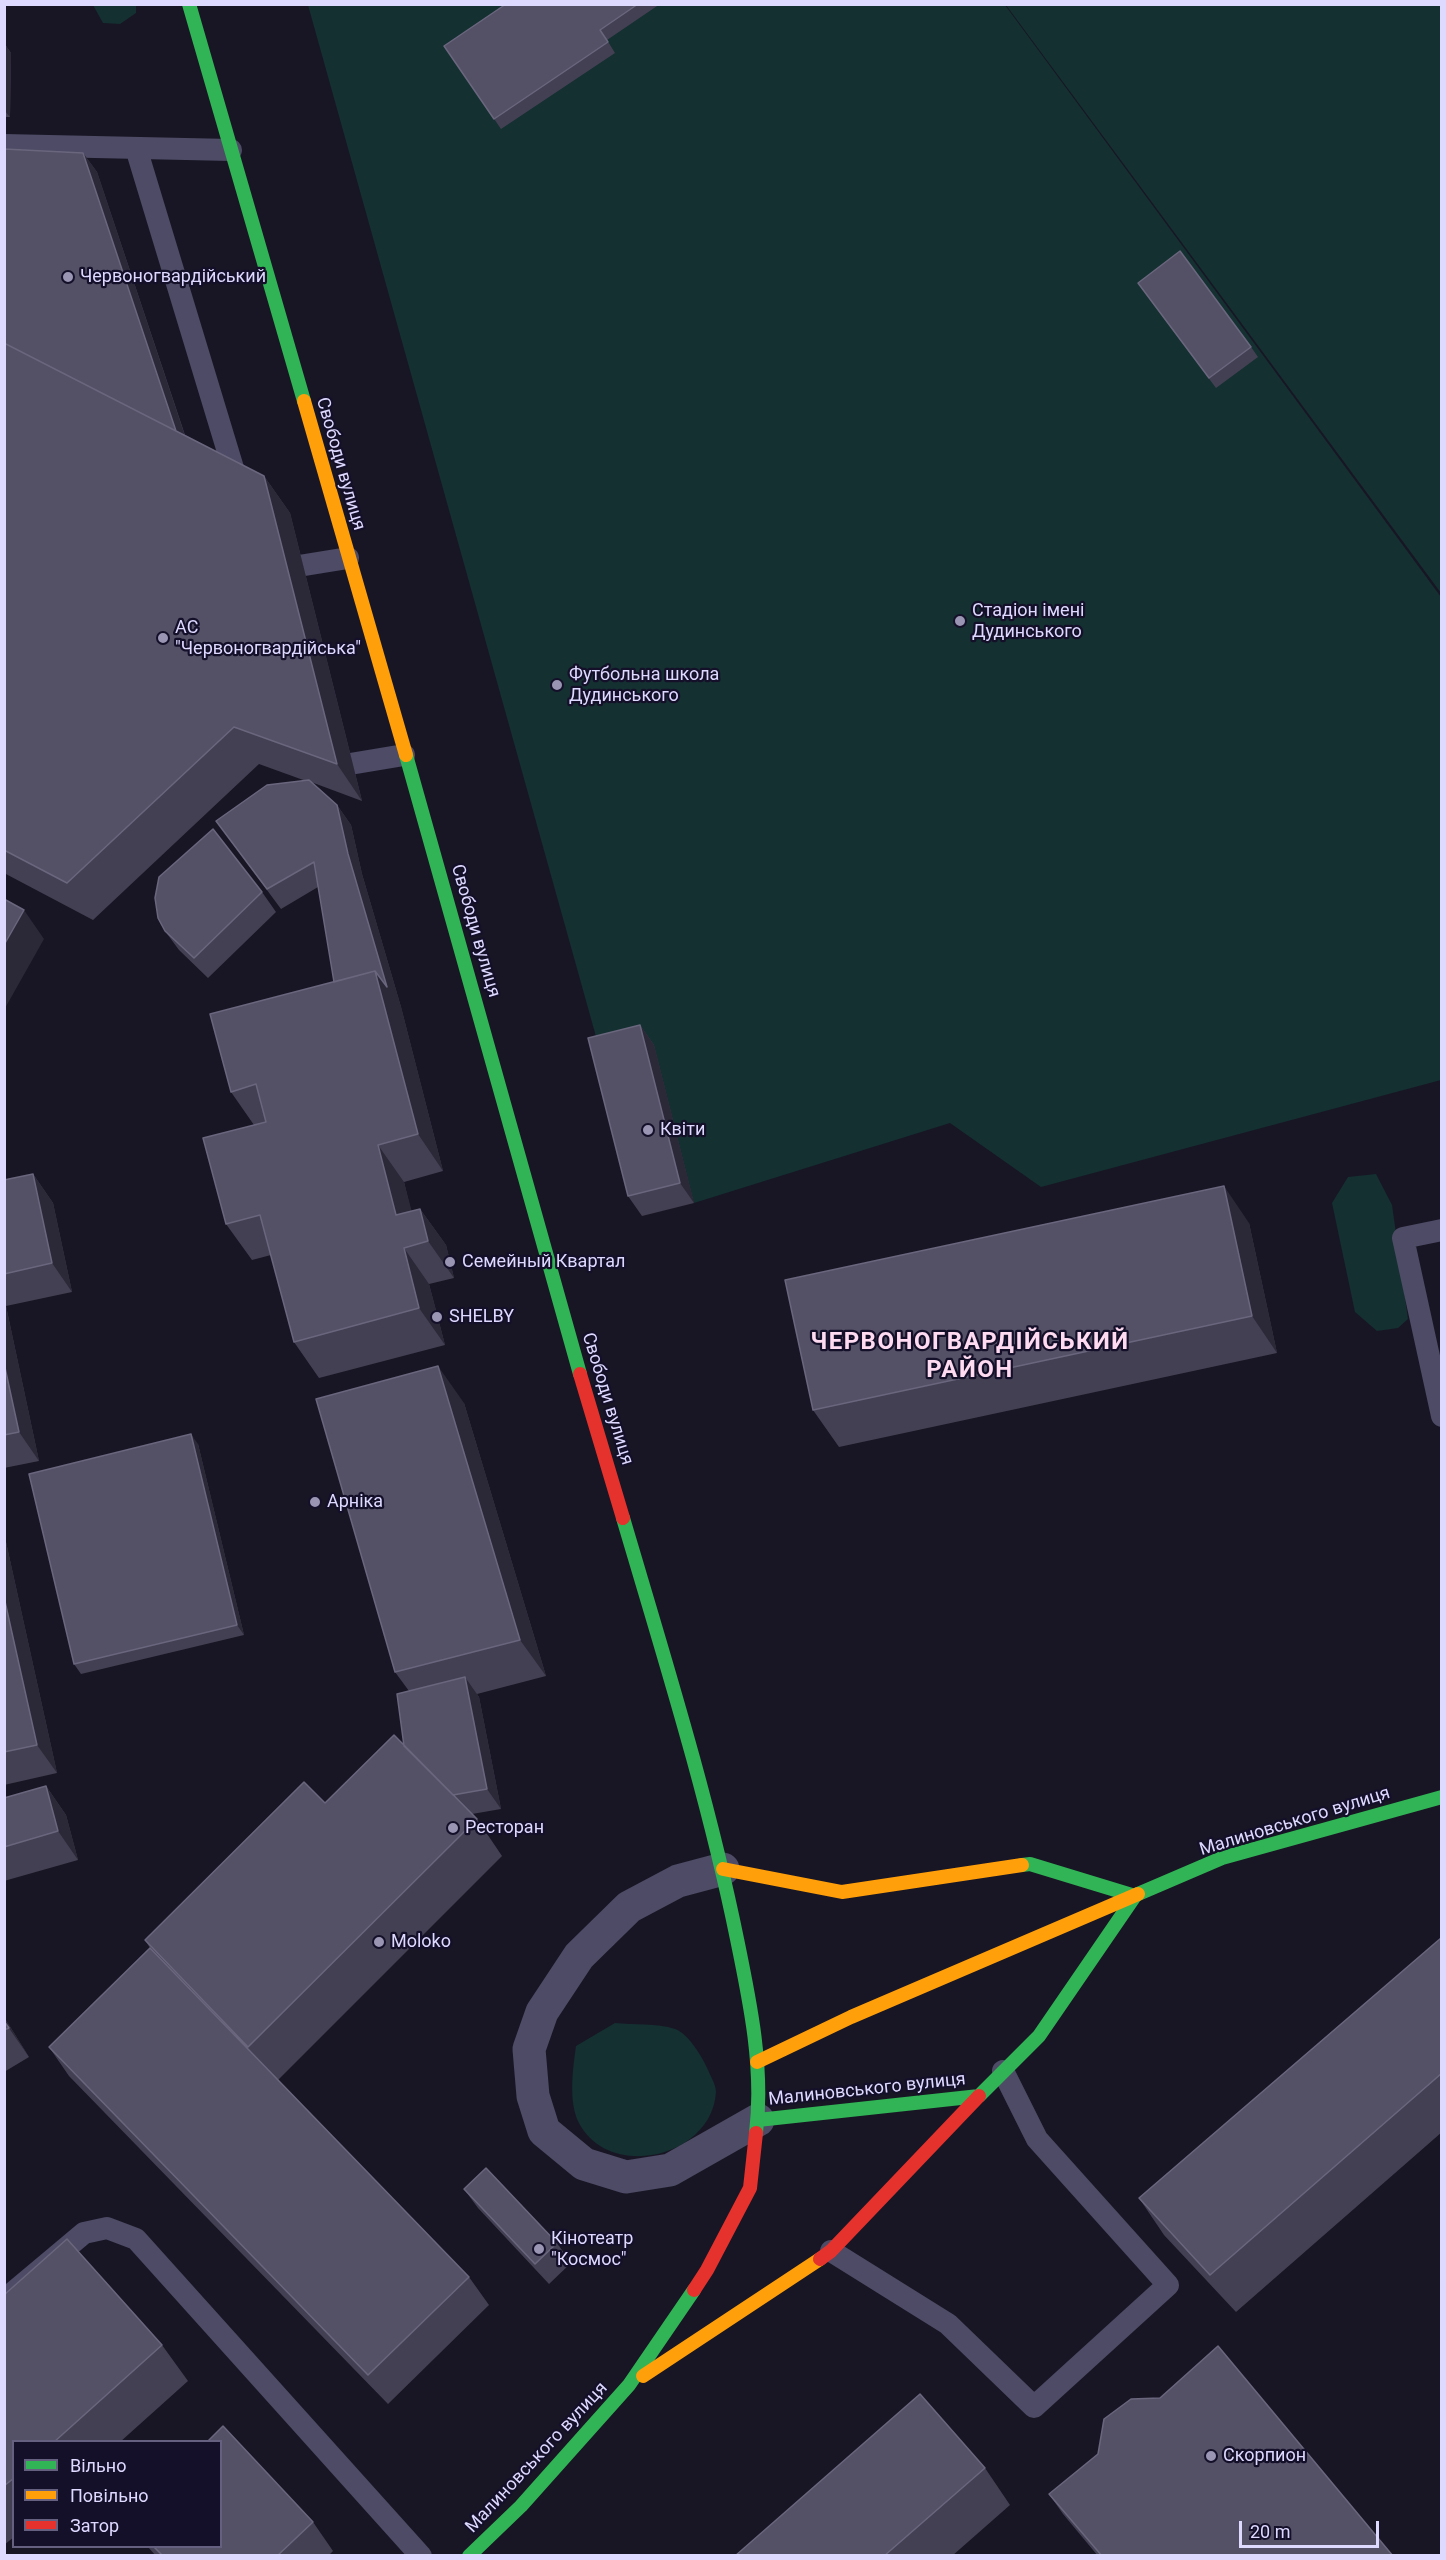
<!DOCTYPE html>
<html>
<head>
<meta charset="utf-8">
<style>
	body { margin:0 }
	#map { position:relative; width:1446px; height:2560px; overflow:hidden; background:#181624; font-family:Roboto,sans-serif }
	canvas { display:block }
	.frame { position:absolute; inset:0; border:6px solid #ded9ff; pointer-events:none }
	.legend { position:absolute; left:12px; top:2440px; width:210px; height:108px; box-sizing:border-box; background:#15102a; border:2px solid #65607f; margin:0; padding:8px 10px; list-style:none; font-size:18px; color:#ded9ff }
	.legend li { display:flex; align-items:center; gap:12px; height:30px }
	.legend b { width:30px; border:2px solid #65607f }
	.scale { position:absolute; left:1239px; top:2521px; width:140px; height:27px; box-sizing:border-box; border:3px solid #ded9ff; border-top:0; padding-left:8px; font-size:18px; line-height:21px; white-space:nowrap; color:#ded9ff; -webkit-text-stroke:4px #15102a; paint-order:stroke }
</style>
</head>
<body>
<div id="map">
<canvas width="1446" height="2560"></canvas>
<div class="frame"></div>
<ul class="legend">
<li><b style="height:8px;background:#30b455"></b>Вільно</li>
<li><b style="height:8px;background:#ff9f0a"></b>Повільно</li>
<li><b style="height:8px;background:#e5322d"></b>Затор</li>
</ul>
<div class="scale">20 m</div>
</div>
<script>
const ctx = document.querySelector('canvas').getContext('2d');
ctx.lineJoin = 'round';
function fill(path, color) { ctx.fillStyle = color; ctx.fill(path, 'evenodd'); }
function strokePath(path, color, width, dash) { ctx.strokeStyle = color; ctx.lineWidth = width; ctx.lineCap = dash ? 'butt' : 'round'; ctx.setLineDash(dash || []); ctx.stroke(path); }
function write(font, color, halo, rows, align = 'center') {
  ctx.font = font + ' Roboto,sans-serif'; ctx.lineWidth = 4.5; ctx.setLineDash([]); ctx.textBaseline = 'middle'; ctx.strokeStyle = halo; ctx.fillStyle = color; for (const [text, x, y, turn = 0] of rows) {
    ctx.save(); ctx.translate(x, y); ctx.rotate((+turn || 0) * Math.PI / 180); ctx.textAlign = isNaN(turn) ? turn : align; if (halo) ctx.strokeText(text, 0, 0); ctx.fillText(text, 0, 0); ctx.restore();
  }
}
fill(new Path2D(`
	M 93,5 L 136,5 L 136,13 L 120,24 L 103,23 Z
	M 308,5 L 1005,5 L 1441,597 L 1441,1080 L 1041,1187 L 950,1123 L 694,1203 L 654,1045 L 602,1058 Z
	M 1006,5 L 1441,5 L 1441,593 Z
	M 1376,1174 L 1392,1205 L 1408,1319 L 1398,1328 L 1377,1331 L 1355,1312 L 1332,1203 L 1348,1177 Z
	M 615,2023 C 633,2025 657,2023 675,2029 C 688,2033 703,2058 708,2070 C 711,2077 716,2085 716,2092 C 712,2158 609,2181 579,2123 C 568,2102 573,2068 576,2046 Z`), '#143031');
strokePath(new Path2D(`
	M 4,145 L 231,150
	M 136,148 L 239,488
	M 274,570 L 348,558
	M 323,763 L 332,767 L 404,755
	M 1442,1230 L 1403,1238 L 1442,1416
	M 831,2251 L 948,2324 L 1034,2407 L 1168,2285 L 1037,2139 L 1003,2071
	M 4,2300 L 84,2233 L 107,2228 L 136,2239 L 421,2556`), '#4d4b65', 22);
strokePath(new Path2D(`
	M 723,1869 L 678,1881 L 629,1907 L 579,1956 L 542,2012 L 529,2049 L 533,2096 L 544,2131 L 584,2164 L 626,2177 L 670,2170 L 758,2120`), '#4d4b65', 33);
strokePath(new Path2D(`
	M 189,4 L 304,401
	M 406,755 L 580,1374
	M 623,1518 C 664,1657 708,1797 737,1939 C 750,2002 764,2069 756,2133
	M 1022,1865 L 1030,1864 L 1135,1896
	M 1138,1894 L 1222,1858 L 1442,1797
	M 758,2120 L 979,2096 L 1039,2036 L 1135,1896
	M 469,2556 L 521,2506 L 629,2385 L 694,2290`), '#30b455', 14);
strokePath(new Path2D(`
	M 304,401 L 406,755
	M 723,1869 L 842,1892 L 1022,1865
	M 757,2062 L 851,2017 L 1138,1894
	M 643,2376 L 820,2259`), '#ff9f0a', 14);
strokePath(new Path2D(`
	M 580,1374 L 623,1518
	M 820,2259 L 831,2251 L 979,2096
	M 694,2290 L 707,2270 L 750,2188 L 756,2133`), '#e5322d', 14);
fill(new Path2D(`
	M 4,4 L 26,4 L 26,6 L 4,5 Z
	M 506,4 L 660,4 L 607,40 L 615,53 L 501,129 L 444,46 Z
	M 4,43 L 11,53 L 10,117 L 4,117 Z
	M 4,149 L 83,153 L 97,172 L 185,435 L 264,476 L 290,513 L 362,801 L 311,782 L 337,805 L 351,825 L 362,874 L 401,1007 L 443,1171 L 404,1182 L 411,1211 L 420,1209 L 446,1245 L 454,1278 L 429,1284 L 445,1345 L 319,1378 L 294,1342 L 271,1255 L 252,1260 L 226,1224 L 254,1125 L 231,1092 L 334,982 L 318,887 L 281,909 L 216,821 L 306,781 L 259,764 L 93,920 L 4,873 Z
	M 1145,293 L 1251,347 L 1258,357 L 1216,388 Z
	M 262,892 L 276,912 L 208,978 L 179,950 L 165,931 Z
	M 640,1025 L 654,1045 L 694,1203 L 642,1216 L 628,1196 Z
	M 33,1174 L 53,1203 L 72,1292 L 6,1306 L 39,1461 L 4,1468 L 4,1180 Z
	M 1249,1223 L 1277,1353 L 839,1447 L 813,1410 Z
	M 464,1403 L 546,1676 L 477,1694 L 479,1697 L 501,1809 L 472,1814 L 477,1819 L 502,1856 L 278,2080 L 469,2277 L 489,2305 L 388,2404 L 69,2076 L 49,2047 L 150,1948 L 145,1940 L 325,1803 L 404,1746 L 409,1691 L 395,1672 Z
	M 198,1444 L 244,1635 L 81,1674 L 74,1664 Z
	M 4,1533 L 57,1773 L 4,1785 Z
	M 46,1786 L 66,1815 L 78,1860 L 4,1881 L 4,1798 Z
	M 1442,1938 L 1442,2132 L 1236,2312 L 1164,2235 L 1139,2198 Z
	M 4,2017 L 29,2057 L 4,2072 Z
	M 464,2189 L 557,2243 L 571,2263 L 549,2284 L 478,2208 Z
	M 4,2295 L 162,2345 L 188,2381 L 120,2442 L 14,2442 L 14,2537 L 4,2545 Z
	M 985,2468 L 1010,2505 L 952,2556 L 735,2556 Z
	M 1049,2494 L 1393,2556 L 1098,2556 L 1063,2514 Z
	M 313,2522 L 333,2551 L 328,2556 L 156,2556 L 148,2547 L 220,2547 Z`), '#444053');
fill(new Path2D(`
	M 4,43 L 11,53 L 10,117 L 4,110 Z
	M 83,153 L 97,172 L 194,463 L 180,443 Z
	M 264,476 L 290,513 L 362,801 L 337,764 Z
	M 337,805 L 351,825 L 362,874 L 401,1007 L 443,1171 L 418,1134 L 375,971 Z
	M 24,910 L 44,939 L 4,1010 L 4,945 Z
	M 640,1025 L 654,1045 L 694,1203 L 680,1183 Z
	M 378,1145 L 404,1182 L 420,1243 L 396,1215 Z
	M 33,1174 L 53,1203 L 72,1292 L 52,1263 Z
	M 1224,1186 L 1249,1223 L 1277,1353 L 1252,1316 Z
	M 420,1209 L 446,1245 L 454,1278 L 428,1241 Z
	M 404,1248 L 429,1284 L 445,1345 L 419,1308 Z
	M 4,1304 L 6,1306 L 39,1461 L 19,1432 L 4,1363 Z
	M 438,1366 L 464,1403 L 546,1676 L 520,1640 Z
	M 191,1434 L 198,1444 L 244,1635 L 237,1625 Z
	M 4,1533 L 57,1773 L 37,1745 L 4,1597 Z
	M 465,1677 L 479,1697 L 501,1809 L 487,1789 Z
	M 46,1786 L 66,1815 L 78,1860 L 58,1831 Z
	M 4,2017 L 29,2057 L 4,2021 Z`), '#2b2838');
const building = new Path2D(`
	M 506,4 L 638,4 L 600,30 L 608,42 L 494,119 L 444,46 Z
	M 4,149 L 83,153 L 176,431 L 4,343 Z
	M 1180,251 L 1251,347 L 1209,378 L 1138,283 Z
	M 4,343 L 264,476 L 337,764 L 234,727 L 67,883 L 4,850 Z
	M 309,780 L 337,805 L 348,854 L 387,987 L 375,971 L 334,982 L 314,862 L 267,889 L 216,821 L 267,785 Z
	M 213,829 L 262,892 L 194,958 L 165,931 L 158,918 L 155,898 L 159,877 Z
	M 4,899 L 24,910 L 4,945 Z
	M 375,971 L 418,1134 L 378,1145 L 396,1215 L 420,1209 L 428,1241 L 404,1248 L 419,1308 L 294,1342 L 260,1215 L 226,1224 L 203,1138 L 266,1122 L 256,1084 L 231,1092 L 210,1014 Z
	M 640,1025 L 680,1183 L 628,1196 L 588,1038 Z
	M 33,1174 L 52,1263 L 4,1274 L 4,1180 Z
	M 1224,1186 L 1252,1316 L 813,1410 L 785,1280 Z
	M 4,1363 L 19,1432 L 4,1435 Z
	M 438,1366 L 520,1640 L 395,1672 L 316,1399 Z
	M 191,1434 L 237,1625 L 74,1664 L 29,1474 Z
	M 4,1597 L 37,1745 L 4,1752 Z
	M 465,1677 L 487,1789 L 453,1795 L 404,1746 L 397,1694 Z
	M 394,1735 L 477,1819 L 248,2047 L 145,1940 L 304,1782 L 325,1803 Z
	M 46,1786 L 58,1831 L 4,1847 L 4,1798 Z
	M 1441,1938 L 1442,2073 L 1210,2275 L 1139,2198 Z
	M 150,1948 L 469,2277 L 368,2375 L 49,2047 Z
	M 4,2021 L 9,2028 L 4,2030 Z
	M 486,2168 L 557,2243 L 535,2264 L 464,2189 Z
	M 67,2239 L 162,2345 L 54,2442 L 14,2442 L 14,2478 L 4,2486 L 4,2295 Z
	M 1218,2346 L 1393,2556 L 1102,2556 L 1049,2494 L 1098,2454 L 1104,2419 L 1131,2399 L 1160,2398 Z
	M 920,2394 L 985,2468 L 884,2556 L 735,2556 Z
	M 223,2426 L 313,2522 L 277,2556 L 163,2556 L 154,2547 L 220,2547 L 220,2442 L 207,2442 Z`);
fill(building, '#545065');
strokePath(building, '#6a667e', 1.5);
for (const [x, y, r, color] of [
	[68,277,6,"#9995b2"],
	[960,621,6,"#9995b2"],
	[163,638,6,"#9995b2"],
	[557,685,6,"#9995b2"],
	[648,1130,6,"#9995b2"],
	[450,1262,6,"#9995b2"],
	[437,1317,6,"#9995b2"],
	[315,1502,6,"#9995b2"],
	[453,1828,6,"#9995b2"],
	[379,1942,6,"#9995b2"],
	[539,2249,6,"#9995b2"],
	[1211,2456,6,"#9995b2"]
]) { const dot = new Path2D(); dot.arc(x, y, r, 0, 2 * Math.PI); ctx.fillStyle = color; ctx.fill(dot); strokePath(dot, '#15102a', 2); }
write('18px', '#ded9ff', '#15102a', [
	["Червоногвардійський",80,277],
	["Стадіон імені",972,611],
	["Дудинського",972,632],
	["АС",175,628],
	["\"Червоногвардійська\"",175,649],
	["Футбольна школа",569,675],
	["Дудинського",569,696],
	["Квіти",660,1130],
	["Семейный Квартал",462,1262],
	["SHELBY",449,1317],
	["Арніка",327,1502],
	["Ресторан",465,1828],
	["Moloko",391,1942],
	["Кінотеатр",551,2239],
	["\"Космос\"",551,2260],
	["Скорпион",1223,2456]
], 'left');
write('18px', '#ded9ff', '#15102a', [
	["Свободи вулиця",340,464,74],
	["Свободи вулиця",475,931,74],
	["Свободи вулиця",607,1399,73],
	["Малиновського вулиця",1295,1822,-17],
	["Малиновського вулиця",867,2090,-6],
	["Малиновського вулиця",537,2458,-47]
]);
ctx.letterSpacing = '1.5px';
write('bold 24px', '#ffdbf1', '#15102a', [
	["ЧЕРВОНОГВАРДІЙСЬКИЙ",970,1343],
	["РАЙОН",970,1371]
]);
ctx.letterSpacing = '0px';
</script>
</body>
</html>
